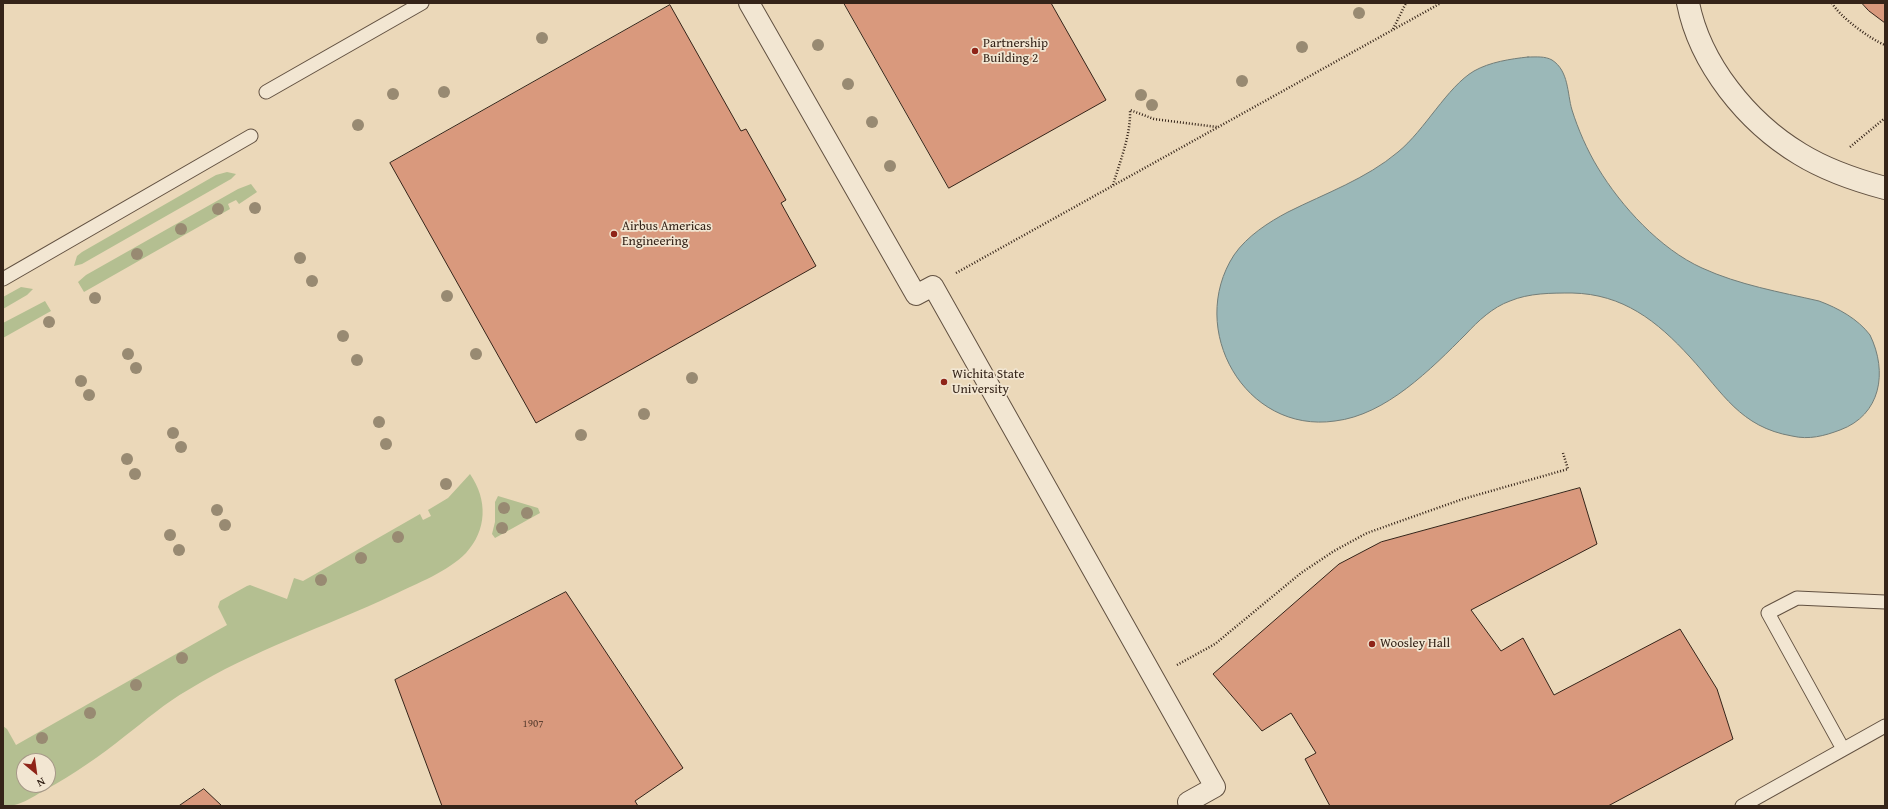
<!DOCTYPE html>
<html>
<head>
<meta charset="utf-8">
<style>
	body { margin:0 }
	#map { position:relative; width:1888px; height:809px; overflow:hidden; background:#ebd8b9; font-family:"Gentium Book Plus",serif }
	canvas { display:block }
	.frame { position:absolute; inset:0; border:4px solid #352419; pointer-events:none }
	.north { position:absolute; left:16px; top:753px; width:40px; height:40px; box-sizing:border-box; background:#f2e6d2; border:1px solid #a69888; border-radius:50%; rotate:151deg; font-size:11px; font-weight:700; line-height:16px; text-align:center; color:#352419 }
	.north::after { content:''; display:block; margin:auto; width:14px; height:18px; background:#8f2418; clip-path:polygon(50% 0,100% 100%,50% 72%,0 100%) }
</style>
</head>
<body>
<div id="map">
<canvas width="1888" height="809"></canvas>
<div class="frame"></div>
<div class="north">N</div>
</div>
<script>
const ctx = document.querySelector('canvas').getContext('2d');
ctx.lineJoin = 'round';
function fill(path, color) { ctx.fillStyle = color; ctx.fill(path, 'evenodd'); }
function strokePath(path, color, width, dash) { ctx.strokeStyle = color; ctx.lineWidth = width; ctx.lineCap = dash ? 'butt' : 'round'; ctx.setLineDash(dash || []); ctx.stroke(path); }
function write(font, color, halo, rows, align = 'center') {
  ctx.font = font + ' "Gentium Book Plus",serif'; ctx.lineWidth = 3.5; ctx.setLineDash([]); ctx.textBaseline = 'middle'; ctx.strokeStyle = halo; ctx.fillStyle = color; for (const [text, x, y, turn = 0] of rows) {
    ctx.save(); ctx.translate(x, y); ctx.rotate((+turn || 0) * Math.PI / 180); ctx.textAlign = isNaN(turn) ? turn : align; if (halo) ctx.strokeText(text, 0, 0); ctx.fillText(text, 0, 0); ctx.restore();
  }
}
fill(new Path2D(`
	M 227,172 L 236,174 L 231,179 L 82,264 L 74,266 L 77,256 L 82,252 L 216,175 Z
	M 251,184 L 257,192 L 239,204 L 236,200 L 228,204 L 230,209 L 84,292 L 78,282 L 86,275 L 238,189 Z
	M 21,287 L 33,289 L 27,295 L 3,309 L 3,297 Z
	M 45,301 L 51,311 L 3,338 L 3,323 Z
	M 470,474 C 488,500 487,530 466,553 C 449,571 416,584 393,595 C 325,627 253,650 188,690 C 165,703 146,720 125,736 C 100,756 74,774 45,790 C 30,798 22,806 3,806 L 3,726 L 7,729 L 16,745 L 227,625 L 218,607 L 220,601 L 247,586 L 250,585 L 287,599 L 294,578 L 303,581 L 420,514 L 423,520 L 431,516 L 428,510 L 448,498 ZM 24,761 L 48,761 L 48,785 L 24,785 Z
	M 498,496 L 538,508 L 540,513 L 495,538 L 492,534 L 495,522 L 495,502 Z`), '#b4bf91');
const water = new Path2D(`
	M 1528,57 C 1536,57 1545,56 1552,60 C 1569,71 1567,93 1572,110 C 1578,129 1587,150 1598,168 C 1621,206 1660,249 1702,268 C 1739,285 1780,292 1819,301 C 1838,308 1858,319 1870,335 C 1888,372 1881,415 1840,430 C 1824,436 1809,440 1792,436 C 1740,427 1723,393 1690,357 C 1657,321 1623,294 1572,293 C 1551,293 1529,293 1510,301 C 1493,307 1478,321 1466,334 C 1431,369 1386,415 1335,421 C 1245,434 1186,329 1234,255 C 1247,236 1269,222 1288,212 C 1326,193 1366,179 1398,152 C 1425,130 1447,87 1474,71 C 1490,62 1510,59 1528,57 Z`);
fill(water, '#9bb8b8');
strokePath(water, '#727d78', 1);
const building = new Path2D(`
	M 844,3 L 1051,3 L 1106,100 L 949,188 Z
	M 1862,3 L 1885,3 L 1885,23 L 1869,11 Z
	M 670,5 L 741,131 L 746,129 L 786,200 L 781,203 L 816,266 L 536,423 L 390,163 Z
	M 1580,488 L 1597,544 L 1471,610 L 1501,651 L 1523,638 L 1554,695 L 1680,629 L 1717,689 L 1733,739 L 1608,806 L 1330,806 L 1305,759 L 1316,753 L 1291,713 L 1262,731 L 1213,674 L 1339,564 L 1381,542 Z
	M 566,592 L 683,768 L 635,801 L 638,806 L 442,806 L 395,680 Z
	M 204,789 L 222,806 L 179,806 Z`);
fill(building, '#d9997d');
strokePath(building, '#352419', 1);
const service = new Path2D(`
	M 266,92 L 422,3
	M 3,279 L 251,136
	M 1843,749 L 1768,613 L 1797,598 L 1885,602
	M 1742,806 L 1885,726`);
const pedestrian = new Path2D(`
	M 749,3 L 916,295 L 933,286 L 1215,787 L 1188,802 L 1190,806`);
const minor = new Path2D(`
	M 1688,3 C 1700,64 1747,122 1800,154 C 1826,170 1855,180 1885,188`);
strokePath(service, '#625141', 15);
strokePath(pedestrian, '#625141', 22);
strokePath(minor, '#625141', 24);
strokePath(new Path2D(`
	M 1832,3 C 1840,17 1870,39 1885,45
	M 1393,29 L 1406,3
	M 1850,147 L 1885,118
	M 1113,185 C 1120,161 1131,135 1130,110 L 1154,119 L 1217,127
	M 956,273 L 1441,3
	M 1177,665 L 1215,644 L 1301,573 L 1334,551 L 1367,533 L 1463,499 L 1568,469 L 1563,453`), '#352419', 2.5, [1, 2]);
strokePath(service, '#f2e6d2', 13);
strokePath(pedestrian, '#f2e6d2', 20);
strokePath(minor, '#f2e6d2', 22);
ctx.fillStyle = '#988a72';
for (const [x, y] of [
	[1359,13],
	[542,38],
	[818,45],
	[1302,47],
	[1242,81],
	[848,84],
	[444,92],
	[393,94],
	[1141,95],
	[1152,105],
	[872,122],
	[358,125],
	[890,166],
	[255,208],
	[218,209],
	[181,229],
	[137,254],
	[300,258],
	[312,281],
	[447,296],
	[95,298],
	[49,322],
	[343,336],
	[128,354],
	[476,354],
	[357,360],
	[136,368],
	[692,378],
	[81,381],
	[89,395],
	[644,414],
	[379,422],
	[173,433],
	[581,435],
	[386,444],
	[181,447],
	[127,459],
	[135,474],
	[446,484],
	[504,508],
	[217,510],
	[527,513],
	[225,525],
	[502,528],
	[170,535],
	[398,537],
	[179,550],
	[361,558],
	[321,580],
	[182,658],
	[136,685],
	[90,713],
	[42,738]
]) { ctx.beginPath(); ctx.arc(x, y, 6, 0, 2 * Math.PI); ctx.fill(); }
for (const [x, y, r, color] of [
	[975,51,4,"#8f2418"],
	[614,234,4,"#8f2418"],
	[944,382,4,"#8f2418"],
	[1372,644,4,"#8f2418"]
]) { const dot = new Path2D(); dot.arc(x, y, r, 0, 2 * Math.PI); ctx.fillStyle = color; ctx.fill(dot); strokePath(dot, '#f2e6d2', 1.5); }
write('11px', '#5e4132', null, [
	["1907",533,724]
]);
write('13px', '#352419', '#f2e6d2', [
	["Partnership",983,44],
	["Building 2",983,59],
	["Airbus Americas",622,227],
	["Engineering",622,242],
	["Wichita State",952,375],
	["University",952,390],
	["Woosley Hall",1380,644]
], 'left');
</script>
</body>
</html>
